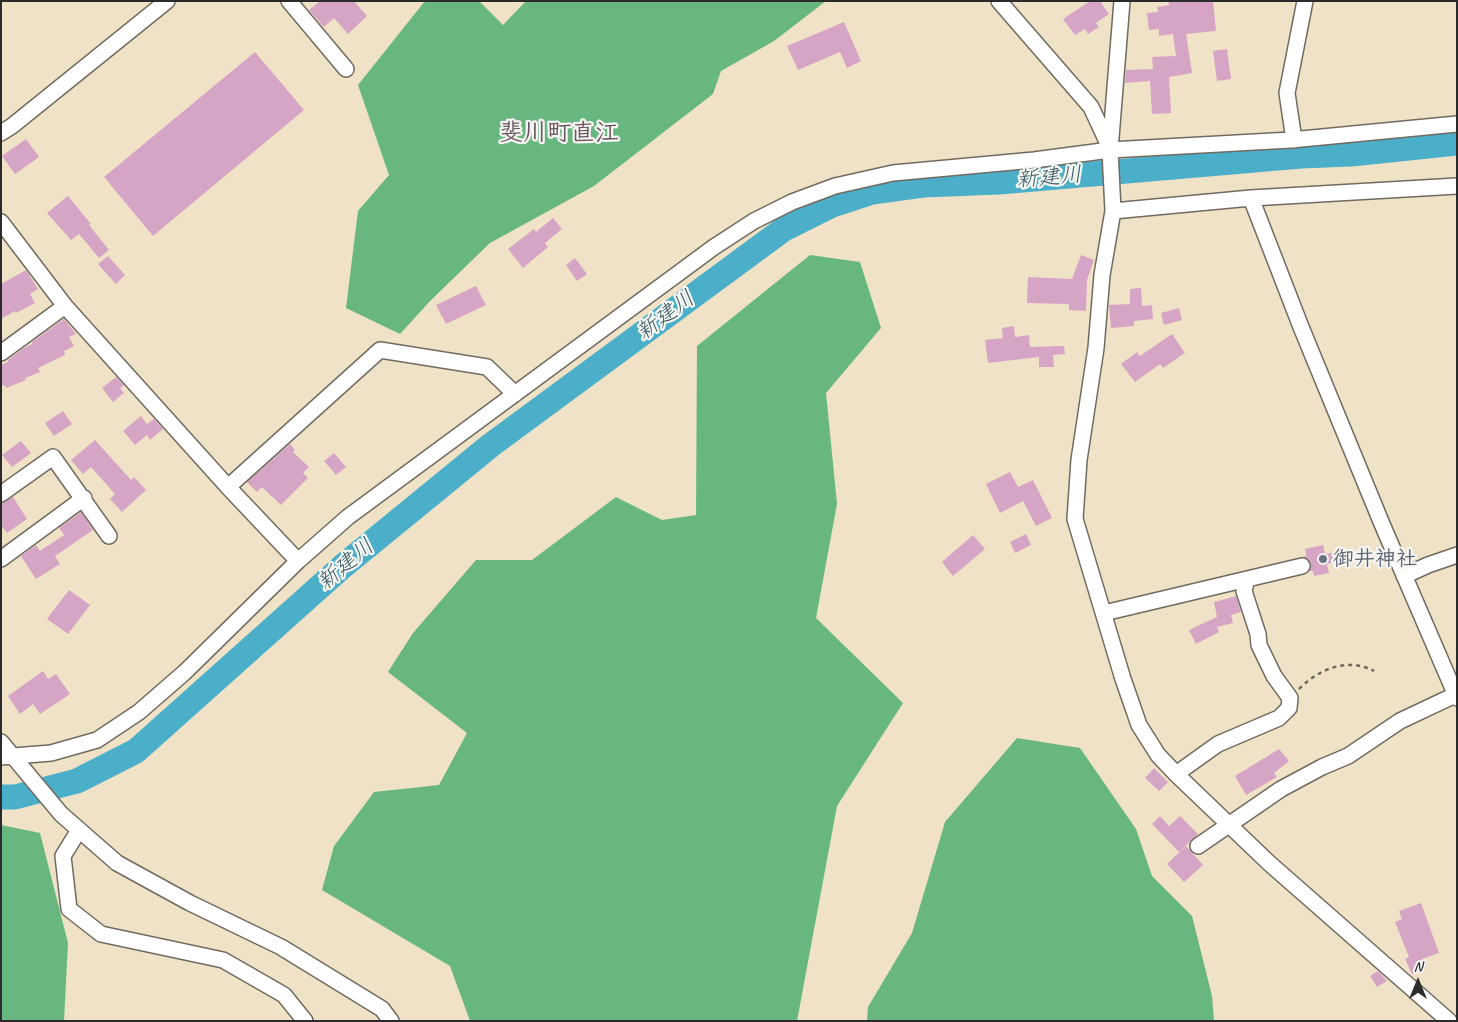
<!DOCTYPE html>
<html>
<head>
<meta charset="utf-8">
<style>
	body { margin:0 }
	#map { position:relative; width:1458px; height:1022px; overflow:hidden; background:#f0e2c6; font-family:Caveat,sans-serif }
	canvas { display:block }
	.frame { position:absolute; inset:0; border:2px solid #2b2b2b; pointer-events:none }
	.north { position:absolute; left:1393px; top:957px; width:50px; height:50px; -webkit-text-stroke:4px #f6f6f2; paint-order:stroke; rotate:0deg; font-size:14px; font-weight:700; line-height:20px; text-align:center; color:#2b2b2b }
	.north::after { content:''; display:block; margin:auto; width:18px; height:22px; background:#2b2b2b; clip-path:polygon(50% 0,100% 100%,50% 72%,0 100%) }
</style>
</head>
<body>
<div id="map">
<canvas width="1458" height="1022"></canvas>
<div class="frame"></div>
<div class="north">N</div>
</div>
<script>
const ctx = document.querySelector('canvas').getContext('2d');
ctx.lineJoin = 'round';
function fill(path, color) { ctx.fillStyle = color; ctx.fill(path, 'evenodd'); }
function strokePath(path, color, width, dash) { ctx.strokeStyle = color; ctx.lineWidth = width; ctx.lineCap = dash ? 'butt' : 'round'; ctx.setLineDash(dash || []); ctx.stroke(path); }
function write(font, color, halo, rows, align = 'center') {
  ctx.font = font + ' Caveat,"Klee One",sans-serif'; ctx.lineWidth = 4.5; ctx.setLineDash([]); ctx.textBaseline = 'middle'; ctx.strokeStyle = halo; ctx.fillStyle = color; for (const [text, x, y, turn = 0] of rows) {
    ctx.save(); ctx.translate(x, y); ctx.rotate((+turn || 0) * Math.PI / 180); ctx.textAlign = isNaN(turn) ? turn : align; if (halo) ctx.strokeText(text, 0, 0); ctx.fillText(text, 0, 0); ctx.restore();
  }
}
fill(new Path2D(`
	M 425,1 L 479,1 L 503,25 L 526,1 L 826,1 L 774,41 L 721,71 L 713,94 L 594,186 L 490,243 L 431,300 L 400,334 L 346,308 L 358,211 L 389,175 L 358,85 Z
	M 810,255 L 860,262 L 881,328 L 826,393 L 837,504 L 816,618 L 903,703 L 837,806 L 797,1021 L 470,1021 L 450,966 L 322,890 L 334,846 L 374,792 L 439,785 L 467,733 L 388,672 L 413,633 L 476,560 L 532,560 L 616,497 L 662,520 L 696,515 L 697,346 Z
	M 1017,738 L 1080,748 L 1136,829 L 1152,876 L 1192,916 L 1212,996 L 1214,1021 L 867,1021 L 868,1007 L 912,933 L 945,822 Z
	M 1,825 L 40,833 L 68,943 L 64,1021 L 1,1021 Z`), '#68b780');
strokePath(new Path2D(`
	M 1,797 L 15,797 L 77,781 L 136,751 L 343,566 L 491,445 L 784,229 L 832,205 L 872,192 L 923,185 L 999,182 L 1301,156 L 1351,154 L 1457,143`), '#4bafca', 25);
fill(new Path2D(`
	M 320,1 L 354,1 L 367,16 L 348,34 L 334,18 L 324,27 L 309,10 Z
	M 1090,1 L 1100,1 L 1109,14 L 1096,23 L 1099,27 L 1088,34 L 1085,29 L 1075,35 L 1063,19 Z
	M 1168,1 L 1213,1 L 1216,31 L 1186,34 L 1192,73 L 1169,77 L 1171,113 L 1152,114 L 1150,81 L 1125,83 L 1126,70 L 1153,69 L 1152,57 L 1176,56 L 1173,34 L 1159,36 L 1159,29 L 1149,30 L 1147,13 L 1158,12 L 1157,7 L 1169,5 Z
	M 844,22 L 861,61 L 847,68 L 840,52 L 798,70 L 787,46 Z
	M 1227,49 L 1231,79 L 1217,81 L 1213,51 Z
	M 255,52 L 304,110 L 153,236 L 104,177 Z
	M 26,139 L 39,157 L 15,174 L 2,156 Z
	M 68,196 L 91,224 L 89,225 L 109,250 L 99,258 L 79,234 L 71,240 L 47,213 Z
	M 553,218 L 562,229 L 545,243 L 548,247 L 523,268 L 508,249 L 534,229 L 536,232 Z
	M 1081,255 L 1094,260 L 1087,280 L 1086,311 L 1069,310 L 1069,304 L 1027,303 L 1028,277 L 1072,279 Z
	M 108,256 L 125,275 L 116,284 L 98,264 Z
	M 575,258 L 587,274 L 577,281 L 566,265 Z
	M 26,270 L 38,289 L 30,294 L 35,303 L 16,313 L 15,311 L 1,319 L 1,284 Z
	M 476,286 L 486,305 L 446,324 L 436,305 Z
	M 1141,288 L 1142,306 L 1152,305 L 1153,319 L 1134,321 L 1134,326 L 1111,328 L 1109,305 L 1130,304 L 1130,289 Z
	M 1179,308 L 1182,320 L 1164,325 L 1161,313 Z
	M 64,319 L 76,334 L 69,337 L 74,346 L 64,351 L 65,355 L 38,368 L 40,372 L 25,378 L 26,380 L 6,388 L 5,385 L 1,386 L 1,365 L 8,362 L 8,360 L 24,348 L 32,344 L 32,342 Z
	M 1014,326 L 1015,337 L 1029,335 L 1030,347 L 1064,346 L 1065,354 L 1053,355 L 1054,367 L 1039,367 L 1039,357 L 988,363 L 985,340 L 1003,338 L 1002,328 Z
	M 1172,334 L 1185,353 L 1163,368 L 1160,364 L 1135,382 L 1121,364 L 1137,352 L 1140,356 Z
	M 116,377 L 124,385 L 120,388 L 124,393 L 113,402 L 102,388 Z
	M 63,411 L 72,424 L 54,436 L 45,423 Z
	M 141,416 L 147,424 L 154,419 L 163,429 L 150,440 L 147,435 L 135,445 L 123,431 Z
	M 95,440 L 131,480 L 134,477 L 146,490 L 122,512 L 110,499 L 115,494 L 91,467 L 83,474 L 71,460 Z
	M 21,441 L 31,453 L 12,467 L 2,455 Z
	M 290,444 L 295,450 L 293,452 L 309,467 L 303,473 L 308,478 L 281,505 L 262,487 L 257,492 L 247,482 Z
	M 334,453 L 346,467 L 336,475 L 324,461 Z
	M 1010,472 L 1018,487 L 1033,480 L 1052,518 L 1036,526 L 1023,501 L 1000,513 L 986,484 Z
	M 13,497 L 27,519 L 7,533 L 1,525 L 1,503 Z
	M 81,512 L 93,530 L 55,556 L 60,564 L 36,579 L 21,556 L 36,545 L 40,551 L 64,535 L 59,528 Z
	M 1026,534 L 1031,545 L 1015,553 L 1010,542 Z
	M 973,535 L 985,549 L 953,576 L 942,562 Z
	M 1323,545 L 1325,554 L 1342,551 L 1344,561 L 1327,564 L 1329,573 L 1314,576 L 1313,571 L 1309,571 L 1311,564 L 1309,560 L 1302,557 L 1306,556 L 1305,549 Z
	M 69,590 L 90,605 L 68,634 L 47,619 Z
	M 1236,596 L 1241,612 L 1231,615 L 1233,623 L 1217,627 L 1219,632 L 1196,644 L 1189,630 L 1217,617 L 1214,602 Z
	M 43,671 L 48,679 L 56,674 L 70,694 L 40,714 L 33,704 L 20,714 L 8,696 Z
	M 1279,749 L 1289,761 L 1274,773 L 1277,777 L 1246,795 L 1235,776 Z
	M 1154,768 L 1168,782 L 1159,791 L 1145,778 Z
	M 1160,816 L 1169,826 L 1180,816 L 1198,834 L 1179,852 L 1152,824 Z
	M 1186,846 L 1203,865 L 1184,882 L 1167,864 Z
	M 1421,903 L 1439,953 L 1422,959 L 1426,968 L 1412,974 L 1405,959 L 1409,957 L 1395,922 L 1402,919 L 1399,911 Z
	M 1378,971 L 1387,981 L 1377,987 L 1370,976 Z`), '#d6a5c5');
const minor = new Path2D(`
	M 289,1 L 346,69
	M 999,1 L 1091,107 L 1110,148
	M 1122,1 L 1110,150 L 1113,211 L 1102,275 L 1096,348 L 1079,460 L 1075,519 L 1123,679 L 1139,725 L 1158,755 L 1176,774 L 1269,863 L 1449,1021
	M 1,133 L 12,126 L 167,1
	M 1294,140 L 1287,93 L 1305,1
	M 1251,198 L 1301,327 L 1382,524 L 1457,698
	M 1113,211 L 1251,198 L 1457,186
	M 1,222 L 65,306 L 228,487 L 298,561
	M 1,353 L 65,306
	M 228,487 L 380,350 L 487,367 L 515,394
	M 1,494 L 53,457 L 109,536
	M 1,559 L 84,498
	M 1404,576 L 1428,565 L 1457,555
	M 1104,613 L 1302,566
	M 1,742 L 61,814 L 117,863 L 190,903 L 281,947 L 382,1009 L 391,1021
	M 1,757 L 51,753 L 97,740 L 139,712 L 185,672 L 298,561 L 348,517 L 714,247 L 754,221 L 792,202 L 835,186 L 893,173 L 1034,160 L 1110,150 L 1291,140 L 1457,124
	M 1176,774 L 1218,744 L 1279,718 L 1289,708 L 1290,698 L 1274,676 L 1259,645 L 1258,634 L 1244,591 L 1247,579
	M 79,830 L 63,856 L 69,909 L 101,934 L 223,960 L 284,995 L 305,1021
	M 1198,846 L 1281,789 L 1322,767 L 1348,756 L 1400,721 L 1455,695`);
strokePath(minor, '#706b61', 18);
strokePath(new Path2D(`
	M 1299,689 C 1319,669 1347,657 1374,671`), '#706b61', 2.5, [4, 4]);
strokePath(minor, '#fff', 15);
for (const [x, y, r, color] of [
	[1323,559,5,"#6b7280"]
]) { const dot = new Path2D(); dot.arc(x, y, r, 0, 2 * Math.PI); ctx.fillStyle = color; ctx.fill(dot); strokePath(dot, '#f6f6f2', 2); }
write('bold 21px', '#5b616d', '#f6f6f2', [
	["御井神社",1333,559]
], 'left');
write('italic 22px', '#365963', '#f6f6f2', [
	["新建川",1049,178,-5],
	["新建川",666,316,-37],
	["新建川",346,565,-40]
]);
write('bold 24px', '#675661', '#f6f6f2', [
	["斐川町直江",559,134]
]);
</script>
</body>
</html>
